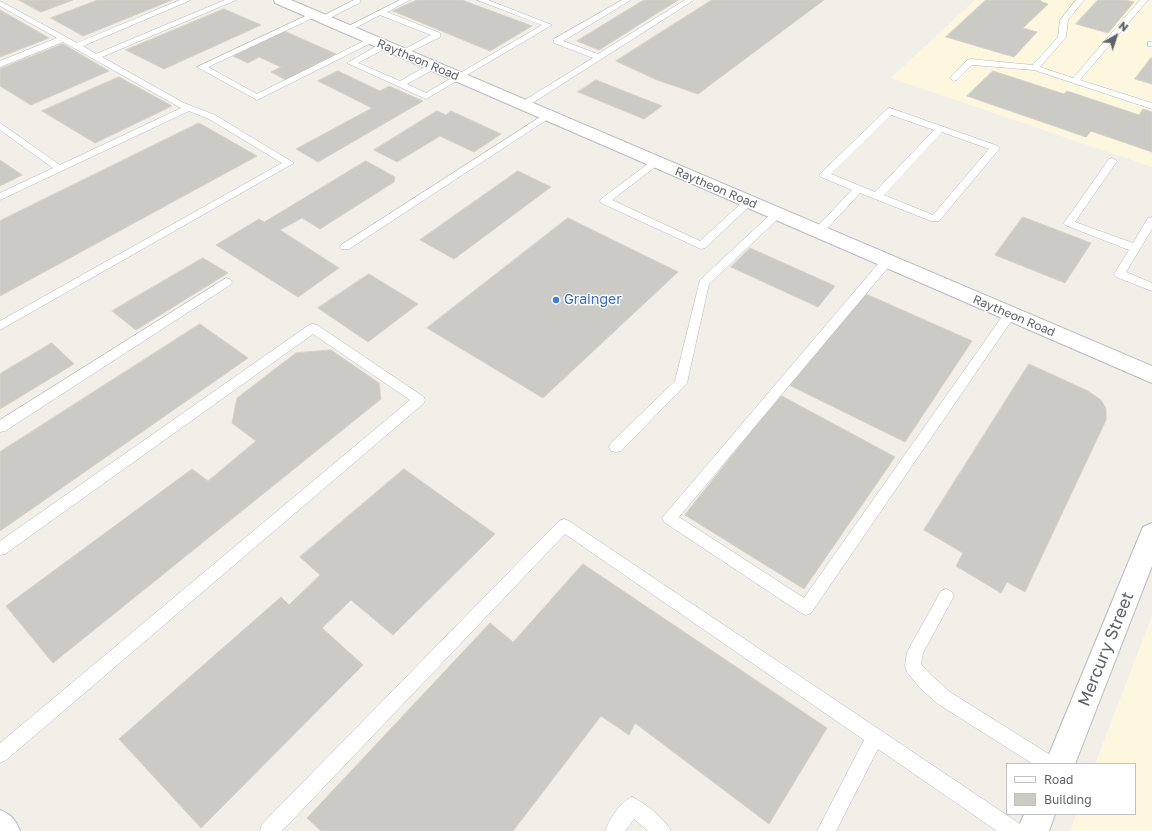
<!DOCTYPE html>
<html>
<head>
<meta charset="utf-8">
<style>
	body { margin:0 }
	#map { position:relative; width:1152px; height:831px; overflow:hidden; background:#f1efe8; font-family:"Golos Text",sans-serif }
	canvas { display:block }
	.legend { position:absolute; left:1006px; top:763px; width:130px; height:52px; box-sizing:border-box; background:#fff; border:1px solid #bfc1c3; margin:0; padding:5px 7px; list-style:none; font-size:12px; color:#5f6368 }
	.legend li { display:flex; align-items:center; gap:8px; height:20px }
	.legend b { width:20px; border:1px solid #bfc1c3 }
	.north { position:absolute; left:1096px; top:16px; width:40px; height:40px; -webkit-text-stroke:3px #fff; paint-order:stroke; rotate:39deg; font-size:11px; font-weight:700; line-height:16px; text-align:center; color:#5f6368 }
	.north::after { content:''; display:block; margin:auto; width:14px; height:18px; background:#5f6368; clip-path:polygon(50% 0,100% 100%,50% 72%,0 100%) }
</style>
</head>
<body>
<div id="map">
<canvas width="1152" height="831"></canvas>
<ul class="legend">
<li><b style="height:5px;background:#fff"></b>Road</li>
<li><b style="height:11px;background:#cccac5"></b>Building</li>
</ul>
<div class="north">N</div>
</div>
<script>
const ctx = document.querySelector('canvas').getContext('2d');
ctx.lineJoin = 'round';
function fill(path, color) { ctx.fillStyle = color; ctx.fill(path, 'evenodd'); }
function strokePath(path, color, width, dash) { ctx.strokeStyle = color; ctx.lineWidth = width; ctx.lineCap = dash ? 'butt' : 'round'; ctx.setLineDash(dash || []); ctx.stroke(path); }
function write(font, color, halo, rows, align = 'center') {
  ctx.font = font + ' "Golos Text",sans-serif'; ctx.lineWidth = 3; ctx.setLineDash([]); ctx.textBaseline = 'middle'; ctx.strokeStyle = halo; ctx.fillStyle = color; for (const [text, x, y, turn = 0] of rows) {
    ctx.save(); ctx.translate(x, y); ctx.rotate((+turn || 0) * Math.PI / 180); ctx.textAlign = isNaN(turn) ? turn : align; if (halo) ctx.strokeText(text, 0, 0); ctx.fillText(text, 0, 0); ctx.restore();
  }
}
fill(new Path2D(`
	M 975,0 L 1143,0 L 1152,2 L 1152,167 L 891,78 Z
	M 1152,616 L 1152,831 L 1070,831 L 1076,814 L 1135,814 L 1135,764 L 1095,764 Z`), '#fef7e0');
const building = new Path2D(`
	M 19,0 L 73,0 L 41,12 Z
	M 98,0 L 172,0 L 83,36 L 51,18 Z
	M 417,0 L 462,0 L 532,26 L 490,51 L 393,11 Z
	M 644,0 L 678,0 L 599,50 L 577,41 Z
	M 712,0 L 824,0 L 698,94 L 657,80 L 616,61 Z
	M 986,0 L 1041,0 L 1040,1 L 1048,4 L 1023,28 L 1037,32 L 1014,57 L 946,37 Z
	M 1098,0 L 1125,0 L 1134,2 L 1108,33 L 1076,24 Z
	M 224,9 L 261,25 L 164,69 L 126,50 Z
	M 0,10 L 49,38 L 0,57 Z
	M 284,31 L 336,54 L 286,80 L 271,72 L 281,67 L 259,57 L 248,63 L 233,56 Z
	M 63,44 L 109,71 L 31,105 L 0,86 L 0,69 Z
	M 1151,58 L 1152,58 L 1152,84 L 1135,79 Z
	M 338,71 L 380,91 L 389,86 L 423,101 L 318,162 L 296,149 L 372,108 L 318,81 Z
	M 993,71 L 1064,94 L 1067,91 L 1139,115 L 1143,109 L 1152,112 L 1152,152 L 1091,131 L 1086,137 L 967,96 Z
	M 119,77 L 172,106 L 95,143 L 42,111 Z
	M 596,80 L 662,106 L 644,119 L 578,92 Z
	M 437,111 L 446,115 L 451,111 L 501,134 L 474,152 L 440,136 L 397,162 L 374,150 Z
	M 199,123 L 257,156 L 0,296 L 0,221 Z
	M 0,160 L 22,175 L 0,186 Z
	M 366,161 L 395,177 L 394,182 L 320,229 L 302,218 L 280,230 L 339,268 L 298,297 L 216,245 L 259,219 L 264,222 Z
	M 518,171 L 551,187 L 454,259 L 420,240 Z
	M 1023,217 L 1091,243 L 1065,283 L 995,255 Z
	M 568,218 L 678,272 L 543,398 L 427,328 Z
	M 750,248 L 835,286 L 818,307 L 731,267 Z
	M 203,258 L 228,273 L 136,330 L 112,311 Z
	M 369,274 L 418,304 L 368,342 L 318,308 Z
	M 866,294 L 972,341 L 905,442 L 787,384 Z
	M 200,324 L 248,358 L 0,531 L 0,452 Z
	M 52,343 L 74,364 L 0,409 L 0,374 Z
	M 331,350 L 379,383 L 381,399 L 53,663 L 6,606 L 192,469 L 208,481 L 256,441 L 232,423 L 237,398 L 296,353 Z
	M 1029,364 L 1088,391 L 1101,400 L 1106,409 L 1106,420 L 1025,592 L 1007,582 L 1001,593 L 956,566 L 963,553 L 924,530 Z
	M 780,395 L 895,457 L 804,589 L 685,515 Z
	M 404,469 L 495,534 L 393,635 L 351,600 L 322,628 L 363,665 L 201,828 L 119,739 L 281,597 L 289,605 L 320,575 L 300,557 Z
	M 583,564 L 827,728 L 769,824 L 635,723 L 629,735 L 601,716 L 513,831 L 321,831 L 307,818 L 490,623 L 513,642 Z`);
fill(building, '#cccac5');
strokePath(building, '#d6d1c6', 1);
const lane = new Path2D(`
	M 180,0 L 191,0 L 83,46 L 96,54 L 225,0 L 236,0 L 102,57 L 184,103 L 215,115 L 294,163 L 0,330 L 0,321 L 282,163 L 209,119 L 189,111 L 0,200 L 0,193 L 53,168 L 0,130 L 0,123 L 60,165 L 181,108 L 63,42 L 0,67 L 0,61 L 57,38 L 0,6 L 0,1 L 77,43 Z
	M 354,0 L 360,0 L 361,2 L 326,20 L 323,20 L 319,18 Z
	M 400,0 L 410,0 L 387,12 L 440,33 L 440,37 L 404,55 L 400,53 L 401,51 L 431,35 L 380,15 L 350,31 L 344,31 L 343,29 Z
	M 477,0 L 488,0 L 552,25 L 426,99 L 347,63 L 382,43 L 388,43 L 388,47 L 358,63 L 400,81 L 430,64 L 436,64 L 437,66 L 436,68 L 407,84 L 426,93 L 542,25 Z
	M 622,0 L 631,0 L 563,41 L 598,54 L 685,0 L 694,0 L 526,107 L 520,107 L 519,105 L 520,103 L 593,58 L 554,43 L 554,39 Z
	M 1076,0 L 1084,0 L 1068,20 L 1066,37 L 1040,67 L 1073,78 L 1140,0 L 1148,0 L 1080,80 L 1152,103 L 1152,109 L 1034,70 L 972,65 L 957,80 L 954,81 L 950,78 L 967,60 L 970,59 L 1033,65 L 1058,37 L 1060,20 Z
	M 314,12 L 318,14 L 317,16 L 208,67 L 257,94 L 370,38 L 376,38 L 377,40 L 257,100 L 197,67 Z
	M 1148,42 L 1152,42 L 1152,46 L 1148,46 Z
	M 890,108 L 998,146 L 1000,148 L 939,221 L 931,221 L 860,193 L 822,234 L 814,234 L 813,232 L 814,230 L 852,190 L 821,177 L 819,175 L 887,109 ZM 891,115 L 934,130 L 875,192 L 831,174 ZM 942,132 L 989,149 L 933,215 L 884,195 Z
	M 548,112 L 551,113 L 553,115 L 551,117 L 349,249 L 341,249 L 340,247 L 341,245 Z
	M 1112,158 L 1117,161 L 1075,222 L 1133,243 L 1148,218 L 1152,217 L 1152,229 L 1126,272 L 1152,283 L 1152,291 L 1116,277 L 1114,274 L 1129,250 L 1065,225 L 1064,223 L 1109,159 Z
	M 656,159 L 659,160 L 661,162 L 659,164 L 612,200 L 700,241 L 745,200 L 749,199 L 754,202 L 705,248 L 701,249 L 601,203 L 600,201 L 601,199 L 653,160 Z
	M 777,211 L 782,214 L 781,216 L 709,284 L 687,383 L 621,451 L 616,452 L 611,451 L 609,447 L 611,443 L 675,381 L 700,280 L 773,212 Z
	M 887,257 L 891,258 L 892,261 L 891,264 L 679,517 L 804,598 L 1006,311 L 1014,311 L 1016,314 L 1014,317 L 811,613 L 806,615 L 801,613 L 664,522 L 662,518 L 883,258 Z
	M 226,278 L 230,279 L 232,282 L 230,285 L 5,431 L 0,432 L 0,420 Z
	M 313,324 L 317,325 L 424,397 L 425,400 L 424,403 L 6,760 L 0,763 L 0,743 L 410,400 L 313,334 L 5,554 L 0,555 L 0,541 L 309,325 Z
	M 564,519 L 569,521 L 1020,824 L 1022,831 L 997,831 L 878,749 L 836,831 L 817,831 L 864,740 L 565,534 L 282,831 L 260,831 L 262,824 L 559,521 Z
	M 946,589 L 951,591 L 954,596 L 923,653 L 921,664 L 931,675 L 950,692 L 1055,758 L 1058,764 L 1033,764 L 938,704 L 919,687 L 907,672 L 905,666 L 907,652 L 941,591 Z
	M 632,797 C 644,802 666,820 671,831 L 648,831 L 634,819 L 625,831 L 605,831 C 610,819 620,802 632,797 Z`);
const secondary = new Path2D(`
	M 274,0 L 291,0 L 1152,366 L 1152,383 L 275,3 Z
	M 1152,523 L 1152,566 L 1075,764 L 1045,764 L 1140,534 L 1143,527 Z
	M 0,810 C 12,815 15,819 20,831 L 0,831 Z
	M 1024,814 L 1055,814 L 1049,831 L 1017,831 Z`);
strokePath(lane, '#b5b8bc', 1);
strokePath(secondary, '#b6babf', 2);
fill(lane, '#fff');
fill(secondary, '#fff');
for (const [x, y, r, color] of [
	[556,300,4,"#3f7fe0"]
]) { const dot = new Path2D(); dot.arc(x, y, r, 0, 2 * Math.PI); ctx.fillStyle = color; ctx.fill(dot); strokePath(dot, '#fff', 1.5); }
write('12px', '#5f6368', '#fff', [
	["Raytheon Road",418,60,23],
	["Raytheon Road",716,188,23],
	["Raytheon Road",1014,316,23]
]);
write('14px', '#366cbe', '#fff', [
	["Grainger",564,300]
], 'left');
write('17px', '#5f6368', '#fff', [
	["Mercury Street",1106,649,-68]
]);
</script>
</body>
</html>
